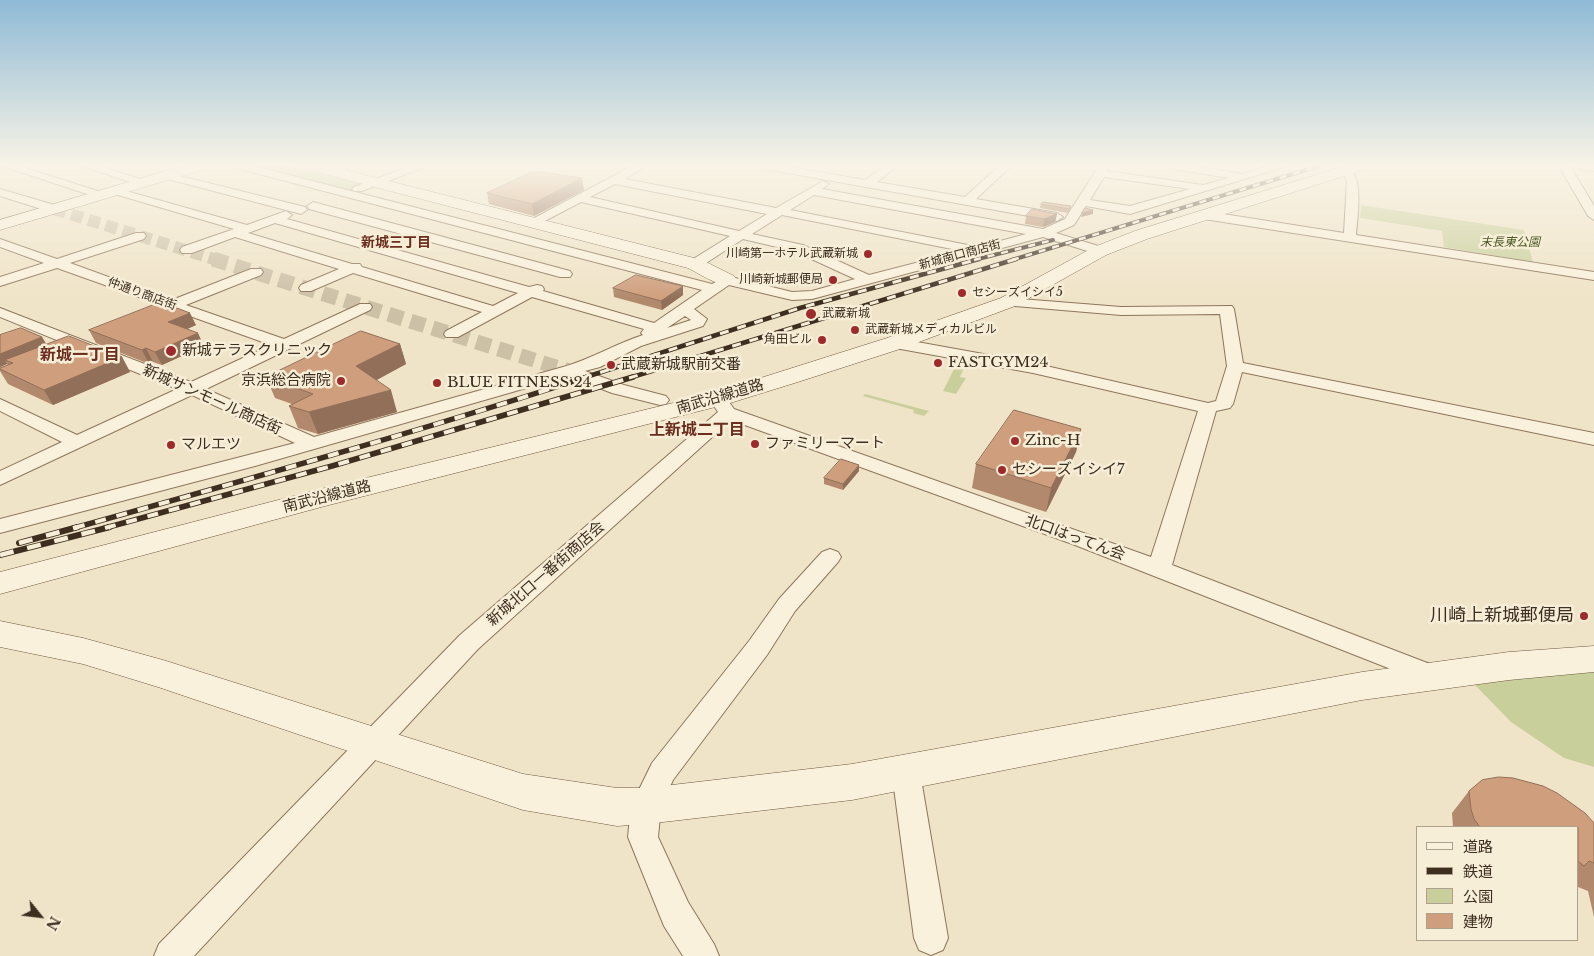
<!DOCTYPE html>
<html>
<head>
<meta charset="utf-8">
<style>
	body { margin:0 }
	#map { position:relative; width:1594px; height:956px; overflow:hidden; background:#f0e4c8; font-family:"Libre Baskerville","Noto Sans JP",serif }
	canvas { display:block }
	.legend { position:absolute; left:1416px; top:826px; width:162px; height:115px; box-sizing:border-box; background:#f7eed8; border:1px solid #ada18e; margin:0; padding:6px 9px; list-style:none; font-size:15px; color:#3d2e20 }
	.legend li { display:flex; align-items:center; gap:10px; height:25px }
	.legend b { width:25px; border:1px solid #ada18e }
	.north { position:absolute; left:15px; top:891px; width:50px; height:50px; -webkit-text-stroke:4px #f7eed8; paint-order:stroke; rotate:119deg; font-size:14px; font-weight:700; line-height:20px; text-align:center; color:#3d2e20 }
	.north::after { content:''; display:block; margin:auto; width:18px; height:22px; background:#3d2e20; clip-path:polygon(50% 0,100% 100%,50% 72%,0 100%) }
</style>
</head>
<body>
<div id="map">
<canvas width="1594" height="956"></canvas>
<ul class="legend">
<li><b style="height:6px;background:#faf1dc"></b>道路</li>
<li><b style="height:6px;background:#3d2e20"></b>鉄道</li>
<li><b style="height:14px;background:#c9cf9b"></b>公園</li>
<li><b style="height:14px;background:#cf9f7d"></b>建物</li>
</ul>
<div class="north">N</div>
</div>
<script>
const ctx = document.querySelector('canvas').getContext('2d');
ctx.lineJoin = 'round';
function fill(path, color) { ctx.fillStyle = color; ctx.fill(path, 'evenodd'); }
function strokePath(path, color, width, dash) { ctx.strokeStyle = color; ctx.lineWidth = width; ctx.lineCap = dash ? 'butt' : 'round'; ctx.setLineDash(dash || []); ctx.stroke(path); }
function write(font, color, halo, rows, align = 'center') {
  ctx.font = font + ' "Libre Baskerville","Noto Sans JP",serif'; ctx.lineWidth = 5; ctx.setLineDash([]); ctx.textBaseline = 'middle'; ctx.strokeStyle = halo; ctx.fillStyle = color; for (const [text, x, y, turn = 0] of rows) {
    ctx.save(); ctx.translate(x, y); ctx.rotate((+turn || 0) * Math.PI / 180); ctx.textAlign = isNaN(turn) ? turn : align; if (halo) ctx.strokeText(text, 0, 0); ctx.fillText(text, 0, 0); ctx.restore();
  }
}
fill(new Path2D(`
	M 251,166 L 290,166 L 364,185 L 348,191 Z
	M 1361,205 L 1524,230 L 1533,262 L 1444,247 L 1442,231 L 1360,218 Z
	M 958,361 L 966,363 L 960,377 L 966,378 L 956,394 L 943,391 Z
	M 865,394 L 929,411 L 924,416 L 913,413 L 914,410 L 863,396 Z
	M 1594,670 L 1594,767 L 1564,758 L 1511,722 L 1472,682 Z`), '#c9cf9b');
strokePath(new Path2D(`
	M 54,209 L 217,260`), '#ccc0a6', 12, [12, 6]);
strokePath(new Path2D(`
	M 213,259 L 569,371`), '#ccc0a6', 15, [15, 8]);
const street = new Path2D(`
	M 2,166 L 19,166 L 104,193 L 106,195 L 100,198 L 96,197 Z
	M 82,166 L 99,166 L 147,181 L 149,183 L 147,185 L 139,185 Z
	M 235,166 L 254,166 L 712,284 L 727,276 L 792,292 L 812,291 L 855,279 L 794,251 L 743,239 L 700,267 L 690,267 L 688,264 L 690,261 L 730,236 L 581,202 L 535,226 L 527,226 L 525,223 L 632,166 L 646,166 L 625,179 L 776,208 L 823,181 L 829,184 L 822,189 L 1043,229 L 1065,219 L 1099,166 L 1110,166 L 1107,171 L 1203,185 L 1229,178 L 1173,169 L 1168,166 L 1196,166 L 1242,174 L 1269,166 L 1287,166 L 1130,214 L 1086,206 L 1074,225 L 1056,233 L 1105,248 L 1107,251 L 1105,254 L 1100,255 L 1043,237 L 812,299 L 792,300 L 729,285 L 694,309 L 707,319 L 703,326 L 641,346 L 600,367 L 585,371 L 624,385 L 666,396 L 669,400 L 666,404 L 660,405 L 612,393 L 568,376 L 255,466 L 0,533 L 0,519 L 295,443 L 192,395 L 0,485 L 0,471 L 62,442 L 0,411 L 0,399 L 77,435 L 177,389 L 0,317 L 0,308 L 191,382 L 271,345 L 173,310 L 162,310 L 161,305 L 57,268 L 0,286 L 0,277 L 44,263 L 0,247 L 0,239 L 57,259 L 136,233 L 144,233 L 146,236 L 144,239 L 70,263 L 172,300 L 251,269 L 261,269 L 263,272 L 261,275 L 186,305 L 284,339 L 360,304 L 370,304 L 372,307 L 370,310 L 206,389 L 314,437 L 563,367 C 591,359 615,344 643,335 L 641,333 L 644,329 L 532,297 L 458,337 L 446,337 L 444,334 L 446,331 L 482,312 L 353,273 L 311,291 L 301,291 L 299,288 L 301,285 L 339,269 L 235,237 L 192,253 L 182,253 L 180,250 L 182,247 L 234,229 L 111,193 L 109,191 L 111,189 L 119,189 L 247,225 L 286,211 L 292,215 L 287,219 L 529,287 L 537,285 L 542,286 L 544,289 L 543,291 L 654,323 L 702,290 L 236,168 ZM 1104,177 L 1190,189 L 1130,206 L 1090,200 ZM 615,184 L 767,214 L 739,231 L 590,197 ZM 814,195 L 1026,234 L 978,247 L 790,210 ZM 782,215 L 962,251 L 869,275 L 803,245 L 752,234 ZM 275,223 L 518,293 L 493,306 L 362,267 L 360,264 L 352,264 L 248,233 ZM 685,316 L 691,320 L 667,328 Z
	M 337,166 L 353,166 L 331,175 L 326,172 Z
	M 411,166 L 427,166 L 362,191 L 354,191 L 352,189 L 354,187 Z
	M 760,166 L 785,166 L 865,180 L 885,166 L 897,166 L 877,182 L 965,197 L 999,166 L 1011,166 L 976,199 L 1057,213 L 1063,217 L 1057,221 L 765,169 Z
	M 1559,166 L 1570,166 L 1594,206 L 1594,220 L 1588,216 Z
	M 1575,166 L 1594,166 L 1594,171 L 1576,168 Z
	M 1346,168 C 1365,173 1357,219 1356,235 L 1594,272 L 1594,280 L 1204,219 L 1198,215 L 1204,211 L 1344,233 L 1347,180 L 1341,171 Z
	M 168,173 L 305,207 L 307,210 L 301,214 L 164,178 L 163,176 L 164,174 Z
	M 0,189 L 58,206 L 60,209 L 54,213 L 0,196 Z
	M 313,202 L 570,271 L 572,274 L 570,277 L 560,277 L 309,209 L 307,206 Z
	M 1008,298 L 1121,307 L 1232,306 L 1234,309 L 1243,363 L 1594,433 L 1594,445 L 1242,372 L 1233,404 L 1230,408 L 1216,411 L 1172,565 L 1443,669 L 1447,676 L 1443,683 L 1434,686 L 1075,545 L 731,420 L 478,649 L 194,956 L 154,956 L 159,944 L 460,635 L 718,412 L 712,403 L 715,399 L 721,398 L 727,399 L 734,409 L 1151,557 L 1198,411 L 1033,373 L 895,348 L 889,346 L 887,343 L 889,340 L 895,338 L 1033,363 L 1208,403 L 1216,401 L 1227,366 L 1220,314 L 1121,315 L 1003,305 L 1001,302 L 1003,299 Z
	M 830,549 L 838,552 L 841,557 L 838,562 L 795,611 L 767,655 L 673,780 L 661,806 L 658,837 L 688,902 L 714,944 L 719,956 L 683,956 L 664,926 L 628,837 L 631,806 L 652,763 L 749,641 L 779,599 L 822,552 Z
	M 906,760 L 916,764 L 920,773 L 948,938 L 943,950 L 931,955 L 919,950 L 914,938 L 892,773 L 896,764 Z`);
const secondary = new Path2D(`
	M 183,166 L 207,166 L 205,169 L 0,230 L 0,220 Z
	M 303,166 L 329,166 L 702,260 L 734,276 L 737,280 L 734,284 C 719,288 702,275 688,268 L 305,169 Z
	M 1345,166 L 1368,166 L 1366,169 L 1147,239 L 1106,255 L 1015,306 L 903,348 L 801,381 L 727,404 L 325,506 L 0,594 L 0,572 L 317,490 L 710,394 L 887,338 L 1001,298 L 1094,247 L 1135,231 Z
	M 0,621 L 83,638 L 163,660 L 523,774 L 617,788 L 646,788 L 852,764 L 1362,672 L 1509,652 L 1594,646 L 1594,672 L 1509,680 L 1362,700 L 852,800 L 646,824 L 617,826 L 523,810 L 158,687 L 83,664 L 0,647 Z`);
strokePath(street, '#8d765c', 2);
strokePath(secondary, '#6f573f', 1);
fill(street, '#faf1dc');
fill(secondary, '#faf1dc');
const railFar3 = new Path2D(`
	M 974,260 L 1053,240
	M 1012,260 L 1319,166`);
const railFar2 = new Path2D(`
	M 583,378 L 800,308 L 979,259
	M 629,378 L 1016,259`);
const railFar1 = new Path2D(`
	M 74,528 C 246,480 417,432 587,377
	M 105,528 L 332,466 L 633,377`);
const rail = new Path2D(`
	M 19,543 L 78,527
	M 0,555 L 110,527`);
strokePath(railFar3, '#3d2e20', 4);
strokePath(railFar2, '#3d2e20', 4.5);
strokePath(railFar1, '#3d2e20', 5.5);
strokePath(rail, '#3d2e20', 6);
strokePath(railFar3, '#f7eed8', 2.5, [7]);
strokePath(railFar2, '#f7eed8', 3, [9]);
strokePath(railFar1, '#f7eed8', 4, [11]);
strokePath(rail, '#f7eed8', 4.5, [14]);
fill(new Path2D(`
	M 584,190 L 534,216 L 489,204 L 487,193 Z
	M 1041,204 L 1071,206 L 1070,210 L 1068,213 L 1040,208 Z
	M 1057,214 L 1055,222 L 1043,227 L 1025,224 L 1026,216 Z
	M 613,288 L 683,295 L 662,310 L 614,297 Z
	M 196,325 L 187,329 L 204,346 L 162,365 L 153,362 L 149,364 L 96,343 L 89,330 Z
	M 0,335 L 42,337 L 46,344 L 122,357 L 130,372 L 53,405 L 8,384 L 0,371 L 0,368 L 8,365 L 7,364 L 0,367 Z
	M 400,344 L 406,364 L 376,380 L 397,412 L 318,434 L 298,428 L 289,406 L 292,404 L 275,398 L 266,377 Z
	M 1081,429 L 1076,452 L 1046,512 L 972,488 L 976,464 Z
	M 859,465 L 859,471 L 843,490 L 824,484 L 824,478 Z
	M 1469,791 L 1594,823 L 1594,917 L 1588,891 L 1578,887 L 1578,827 L 1453,827 L 1452,813 Z`), '#b2896c');
fill(new Path2D(`
	M 582,178 L 584,190 L 534,216 L 532,204 Z
	M 1093,210 L 1093,214 L 1081,217 L 1082,213 Z
	M 1057,214 L 1055,222 L 1043,227 L 1044,219 Z
	M 683,286 L 683,295 L 662,310 L 661,301 Z
	M 190,313 L 196,325 L 174,335 L 168,322 Z
	M 198,333 L 204,346 L 162,365 L 155,352 Z
	M 42,337 L 48,347 L 5,360 L 7,364 L 0,367 L 0,354 Z
	M 400,344 L 406,364 L 364,387 L 356,366 Z
	M 146,348 L 153,362 L 149,364 L 142,350 Z
	M 122,357 L 130,372 L 53,405 L 44,390 Z
	M 391,390 L 397,412 L 318,434 L 309,412 Z
	M 1081,429 L 1076,452 L 1046,512 L 1051,488 Z
	M 859,465 L 859,471 L 843,490 L 843,484 Z`), '#916f58');
const building = new Path2D(`
	M 532,172 L 542,172 L 582,178 L 532,204 L 487,193 Z
	M 1043,202 L 1071,206 L 1069,209 L 1041,204 Z
	M 1085,208 L 1093,210 L 1082,213 Z
	M 1032,209 L 1057,214 L 1044,219 L 1026,216 Z
	M 636,275 L 683,286 L 661,301 L 613,288 Z
	M 161,302 L 190,313 L 168,322 L 198,333 L 155,352 L 146,348 L 142,350 L 89,330 Z
	M 21,328 L 42,337 L 0,354 L 0,335 Z
	M 361,331 L 400,344 L 356,366 L 391,390 L 309,412 L 289,406 L 313,394 L 266,377 Z
	M 69,336 L 122,357 L 44,390 L 0,369 L 0,368 L 13,363 L 5,360 Z
	M 1014,410 L 1081,429 L 1051,488 L 976,464 Z
	M 841,459 L 859,465 L 843,484 L 824,478 Z
	M 1499,777 L 1513,778 L 1543,786 L 1557,793 L 1585,813 L 1594,823 L 1594,863 L 1589,861 L 1584,866 L 1578,861 L 1578,827 L 1480,827 L 1474,819 L 1471,809 L 1469,791 L 1482,780 Z`);
fill(building, '#cf9f7d');
strokePath(building, '#916f58', 1);
const sky = ctx.createLinearGradient(0, 0, 0, 300);
sky.addColorStop(0, '#8fbad6');
sky.addColorStop(0.55, '#f8f3e6');
sky.addColorStop(1, '#f8f3e600');
ctx.fillStyle = sky;
ctx.fillRect(0, 0, 1594, 300);
for (const [x, y, r, color] of [
	[868,254,5,"#9e2a2b"],
	[833,280,5,"#9e2a2b"],
	[962,293,5,"#9e2a2b"],
	[811,314,6,"#9e2a2b"],
	[855,330,5,"#9e2a2b"],
	[822,340,5,"#9e2a2b"],
	[171,351,6,"#9e2a2b"],
	[938,363,5,"#9e2a2b"],
	[611,365,5,"#9e2a2b"],
	[341,381,5,"#9e2a2b"],
	[437,383,5,"#9e2a2b"],
	[1015,441,5,"#9e2a2b"],
	[755,444,5,"#9e2a2b"],
	[171,445,5,"#9e2a2b"],
	[1002,470,5,"#9e2a2b"],
	[1584,616,5,"#9e2a2b"]
]) { const dot = new Path2D(); dot.arc(x, y, r, 0, 2 * Math.PI); ctx.fillStyle = color; ctx.fill(dot); strokePath(dot, '#f7eed8', 2); }
write('italic 12px', '#4d5a26', '#f7eed8', [
	["末長東公園",1510,243]
]);
write('12px', '#3d2e20', '#f7eed8', [
	["川崎第一ホテル武蔵新城",858,254],
	["川崎新城郵便局",823,280],
	["セシーズイシイ5",972,293,"left"],
	["武蔵新城",822,314,"left"],
	["武蔵新城メディカルビル",865,330,"left"],
	["角田ビル",812,340]
], 'right');
write('12px', '#3d2e20', '#f7eed8', [
	["新城南口商店街",960,255,-15],
	["仲通り商店街",142,294,20]
]);
write('bold 14px', '#6b2e1e', '#f7eed8', [
	["新城三丁目",396,243]
]);
write('15px', '#3d2e20', '#f7eed8', [
	["新城テラスクリニック",182,351],
	["FASTGYM24",948,363],
	["武蔵新城駅前交番",621,365],
	["京浜総合病院",331,381,"right"],
	["BLUE FITNESS 24",447,383],
	["Zinc-H",1025,441],
	["ファミリーマート",765,444],
	["マルエツ",181,445],
	["セシーズイシイ7",1012,470]
], 'left');
write('15px', '#3d2e20', '#f7eed8', [
	["南武沿線道路",720,397,-16],
	["新城サンモール商店街",212,400,24],
	["南武沿線道路",327,497,-14],
	["北口はってん会",1075,538,20],
	["新城北口一番街商店会",546,574,-41]
]);
write('bold 16px', '#6b2e1e', '#f7eed8', [
	["新城一丁目",80,355],
	["上新城二丁目",697,430]
]);
write('18px', '#3d2e20', '#f7eed8', [
	["川崎上新城郵便局",1574,616]
], 'right');
</script>
</body>
</html>
